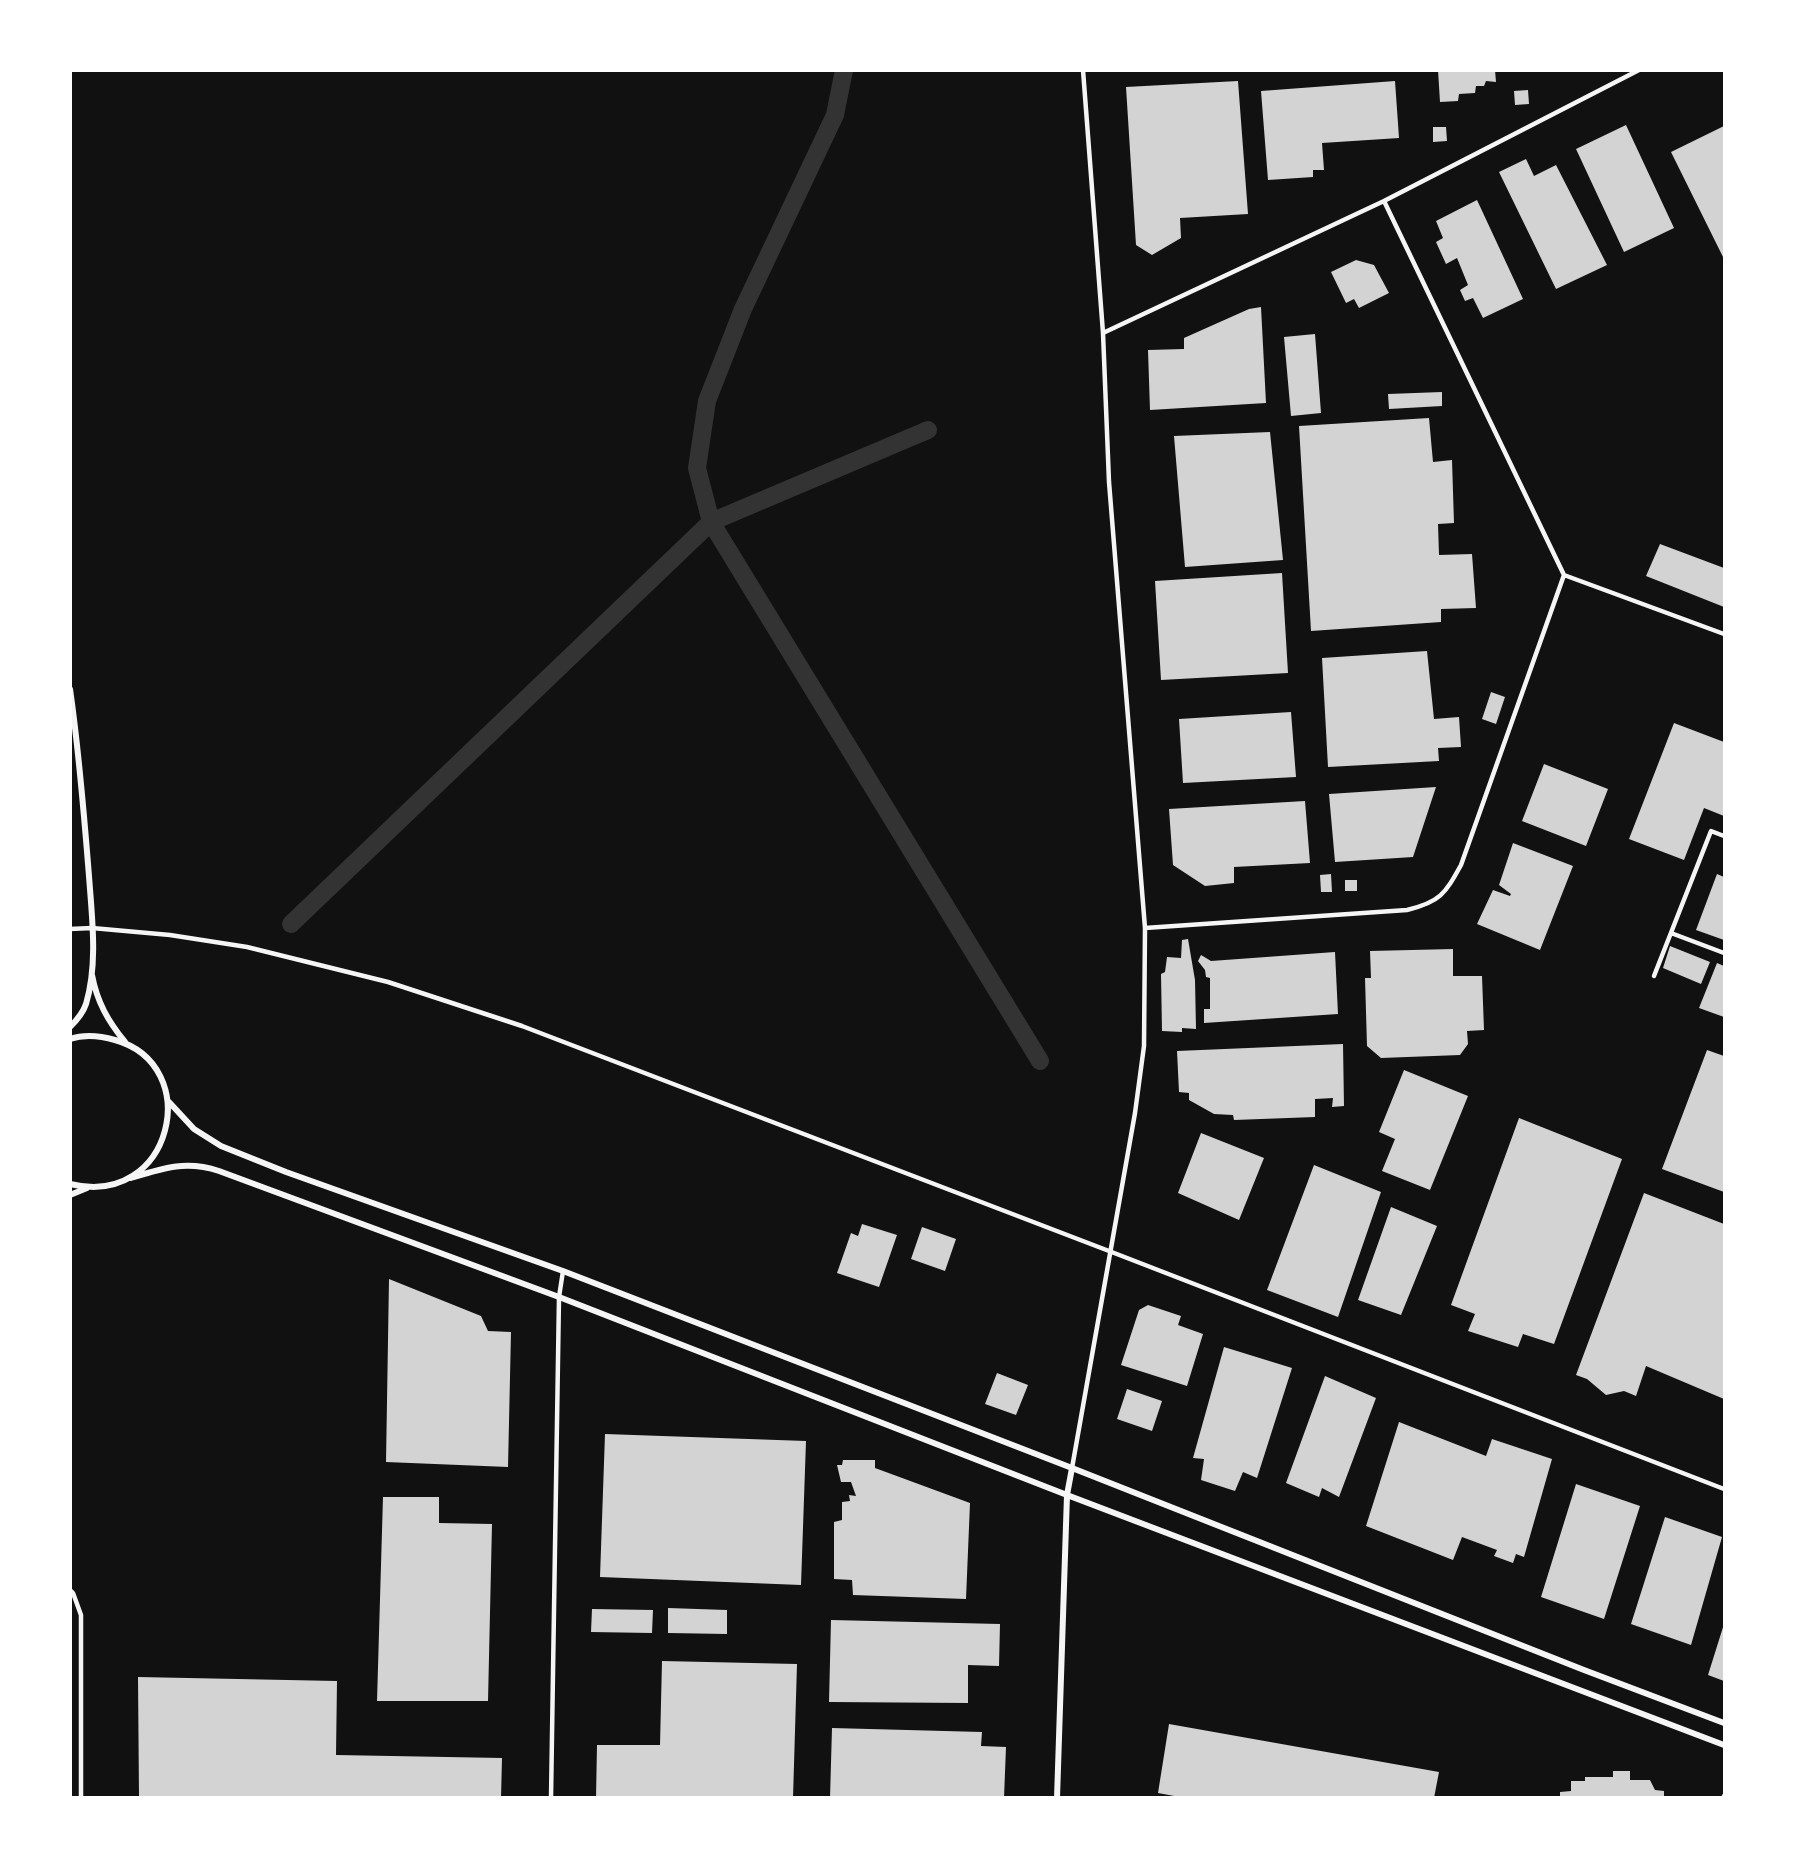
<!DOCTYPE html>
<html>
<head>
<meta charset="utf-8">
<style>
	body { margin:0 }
	#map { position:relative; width:1795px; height:1868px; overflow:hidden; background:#111; font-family:Arial,sans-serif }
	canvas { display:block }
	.frame { position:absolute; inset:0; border:72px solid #fff; pointer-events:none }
</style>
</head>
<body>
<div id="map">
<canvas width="1795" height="1868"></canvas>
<div class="frame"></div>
</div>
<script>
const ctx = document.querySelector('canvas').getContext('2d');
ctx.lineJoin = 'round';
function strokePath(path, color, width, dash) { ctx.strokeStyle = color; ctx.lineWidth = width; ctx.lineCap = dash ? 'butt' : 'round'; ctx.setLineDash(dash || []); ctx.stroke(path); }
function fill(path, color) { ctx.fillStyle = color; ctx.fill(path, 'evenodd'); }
strokePath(new Path2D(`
	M 844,70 L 835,115 L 743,309 L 707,401 L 697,468 L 711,522 L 1040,1061
	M 291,924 L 711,522 L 928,430`), '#333', 18);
fill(new Path2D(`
	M 1438,70 L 1495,70 L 1496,82 L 1486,81 L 1484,86 L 1476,86 L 1475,93 L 1459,94 L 1458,101 L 1440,102 Z
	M 1238,81 L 1248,214 L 1180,218 L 1181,238 L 1152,255 L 1136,245 L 1126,87 Z
	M 1395,81 L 1399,138 L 1322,143 L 1324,170 L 1313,170 L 1313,177 L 1268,180 L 1261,91 Z
	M 1528,90 L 1529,104 L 1515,105 L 1514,91 Z
	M 1626,125 L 1674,228 L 1624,252 L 1576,149 Z
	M 1724,126 L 1724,259 L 1671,152 Z
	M 1433,127 L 1446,127 L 1447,141 L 1433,142 Z
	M 1526,159 L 1534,176 L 1556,165 L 1607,265 L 1556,289 L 1499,172 Z
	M 1477,200 L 1523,299 L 1483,318 L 1473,298 L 1465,301 L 1460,290 L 1468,285 L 1457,258 L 1446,264 L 1436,242 L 1443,238 L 1436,221 Z
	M 1356,260 L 1374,265 L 1389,293 L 1359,308 L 1354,299 L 1346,303 L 1331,272 Z
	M 1261,307 L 1266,403 L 1150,410 L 1148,350 L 1184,349 L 1184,338 L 1249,309 Z
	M 1315,334 L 1321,413 L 1291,416 L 1284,337 Z
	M 1442,392 L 1442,406 L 1389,409 L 1388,394 Z
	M 1429,418 L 1433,462 L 1452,460 L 1454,523 L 1438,524 L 1439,555 L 1472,554 L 1476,608 L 1441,609 L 1441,622 L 1311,631 L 1299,426 Z
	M 1270,432 L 1283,560 L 1185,567 L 1174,436 Z
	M 1660,544 L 1724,568 L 1724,607 L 1646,576 Z
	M 1282,573 L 1288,673 L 1161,680 L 1155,581 Z
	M 1427,651 L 1434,719 L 1459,717 L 1461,747 L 1438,748 L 1439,761 L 1328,767 L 1322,658 Z
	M 1491,692 L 1505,697 L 1496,724 L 1482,719 Z
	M 1291,712 L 1296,777 L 1183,783 L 1179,719 Z
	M 1674,723 L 1724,742 L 1724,816 L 1704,808 L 1684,860 L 1629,839 Z
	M 1544,764 L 1608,789 L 1586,846 L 1522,821 Z
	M 1436,787 L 1413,857 L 1335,862 L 1329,794 Z
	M 1305,801 L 1310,863 L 1234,867 L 1234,883 L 1205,886 L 1173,865 L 1169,809 Z
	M 1513,843 L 1573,866 L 1540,950 L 1477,924 L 1493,890 L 1510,896 L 1511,894 L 1499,885 Z
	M 1331,874 L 1332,892 L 1321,892 L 1320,875 Z
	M 1717,874 L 1724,877 L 1724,940 L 1696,930 Z
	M 1345,880 L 1357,880 L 1357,891 L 1345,891 Z
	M 1188,939 L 1195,980 L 1196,1029 L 1182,1028 L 1182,1032 L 1162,1031 L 1161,974 L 1165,972 L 1167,957 L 1181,958 L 1182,940 Z
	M 1670,946 L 1710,962 L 1701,984 L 1663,968 Z
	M 1453,949 L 1453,976 L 1482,976 L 1484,1030 L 1467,1031 L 1468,1044 L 1460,1055 L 1381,1058 L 1367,1046 L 1365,978 L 1371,978 L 1370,951 Z
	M 1335,952 L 1338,1014 L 1204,1023 L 1204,1009 L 1210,1009 L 1210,978 L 1206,977 L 1205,970 L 1198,961 L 1201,955 L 1211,961 Z
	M 1717,963 L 1724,966 L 1724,1017 L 1699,1008 Z
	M 1343,1044 L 1344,1106 L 1332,1107 L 1333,1098 L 1315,1099 L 1315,1117 L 1234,1120 L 1233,1115 L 1214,1114 L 1189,1100 L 1189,1093 L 1179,1092 L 1177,1051 Z
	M 1707,1050 L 1724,1056 L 1724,1192 L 1662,1169 Z
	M 1404,1070 L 1468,1096 L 1430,1190 L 1382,1171 L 1395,1139 L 1379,1132 Z
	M 1519,1118 L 1622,1159 L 1554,1344 L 1523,1334 L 1518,1347 L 1468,1331 L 1475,1314 L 1451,1305 Z
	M 1201,1133 L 1264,1158 L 1239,1220 L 1178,1193 Z
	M 1314,1165 L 1381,1192 L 1338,1317 L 1267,1290 Z
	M 1644,1193 L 1724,1224 L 1724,1399 L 1646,1366 L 1636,1396 L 1624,1391 L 1606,1395 L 1587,1379 L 1576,1375 Z
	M 1391,1207 L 1437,1226 L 1401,1315 L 1358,1300 Z
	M 862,1224 L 897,1235 L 879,1287 L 837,1273 L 851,1233 L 858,1236 Z
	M 922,1227 L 956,1239 L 945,1271 L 911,1259 Z
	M 389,1279 L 481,1316 L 488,1331 L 511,1332 L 508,1467 L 386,1462 Z
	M 1148,1305 L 1181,1316 L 1178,1325 L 1203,1334 L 1187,1386 L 1121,1365 L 1139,1310 Z
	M 1224,1347 L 1292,1368 L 1257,1478 L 1243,1472 L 1235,1491 L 1201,1480 L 1204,1459 L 1193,1458 Z
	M 997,1373 L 1028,1385 L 1016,1415 L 985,1404 Z
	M 1325,1376 L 1376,1398 L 1339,1497 L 1322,1488 L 1319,1497 L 1286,1483 Z
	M 1127,1389 L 1162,1401 L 1152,1431 L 1117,1419 Z
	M 1399,1422 L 1486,1456 L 1492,1439 L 1552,1459 L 1524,1557 L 1516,1554 L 1513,1563 L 1494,1556 L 1497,1550 L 1462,1537 L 1453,1560 L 1366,1526 Z
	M 605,1434 L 806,1441 L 801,1585 L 600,1577 Z
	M 843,1460 L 875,1460 L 875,1468 L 970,1503 L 966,1599 L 853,1595 L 852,1580 L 834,1579 L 834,1522 L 842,1520 L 842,1502 L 850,1501 L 849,1495 L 856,1496 L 851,1482 L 841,1482 L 837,1465 L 842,1465 Z
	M 1576,1484 L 1640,1506 L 1604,1619 L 1541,1597 Z
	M 383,1497 L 439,1497 L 439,1523 L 492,1524 L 488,1701 L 377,1701 Z
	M 1665,1517 L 1722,1537 L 1691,1645 L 1631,1624 Z
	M 668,1608 L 727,1610 L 727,1634 L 668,1633 Z
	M 592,1609 L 653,1610 L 652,1633 L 591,1632 Z
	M 831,1620 L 1000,1624 L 999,1666 L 968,1665 L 968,1703 L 829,1702 Z
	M 1724,1624 L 1724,1681 L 1708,1675 Z
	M 662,1661 L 797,1664 L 793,1798 L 596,1798 L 597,1745 L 660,1745 Z
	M 138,1677 L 337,1681 L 336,1755 L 502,1758 L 501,1798 L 139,1798 Z
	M 1169,1724 L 1439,1772 L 1434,1798 L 1185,1798 L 1158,1793 Z
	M 832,1728 L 982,1732 L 981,1746 L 1006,1747 L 1004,1798 L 830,1798 Z
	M 1613,1771 L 1630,1771 L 1630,1780 L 1650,1780 L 1655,1790 L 1664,1791 L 1664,1798 L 1560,1798 L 1560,1792 L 1571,1791 L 1571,1781 L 1585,1781 L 1585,1777 L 1613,1777 Z`), '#d3d3d3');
strokePath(new Path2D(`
	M 1384,201 L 1564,575 L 1724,634
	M 1103,333 L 1384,201 L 1639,70
	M 1145,928 L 1407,910 C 1440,902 1445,894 1461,865 L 1564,575
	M 70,929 L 92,928 L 170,935 L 247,947 L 388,982 L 522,1026 L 1109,1251 L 1724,1489
	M 1671,933 L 1724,953
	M 1654,976 L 1711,831 L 1724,836
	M 1072,1468 L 1135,1113 L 1144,1046 L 1145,928 L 1109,482 L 1103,333 L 1083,70
	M 70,1590 L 73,1593 L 81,1615 L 81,1798
	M 551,1798 L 559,1297 L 563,1271
	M 1724,1798 L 1724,1796`), '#f5f5f5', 4.5);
strokePath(new Path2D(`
	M 70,689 C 79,751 84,813 89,876 C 92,918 98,964 86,1004 C 83,1013 77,1020 70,1027
	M 92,975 C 97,1002 108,1021 125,1042
	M 70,1039 C 85,1034 101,1036 115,1040 C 205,1065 173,1209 70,1184
	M 169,1102 L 194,1129 L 221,1146 L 286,1172 L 563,1271 L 1072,1468 L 1584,1670 L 1724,1723
	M 131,1178 C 163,1168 186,1160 219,1171 L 559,1297 L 1067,1495 L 1724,1745
	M 70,1195 L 87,1188
	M 1057,1798 L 1067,1495 L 1072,1468`), '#f5f5f5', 6);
</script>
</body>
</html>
